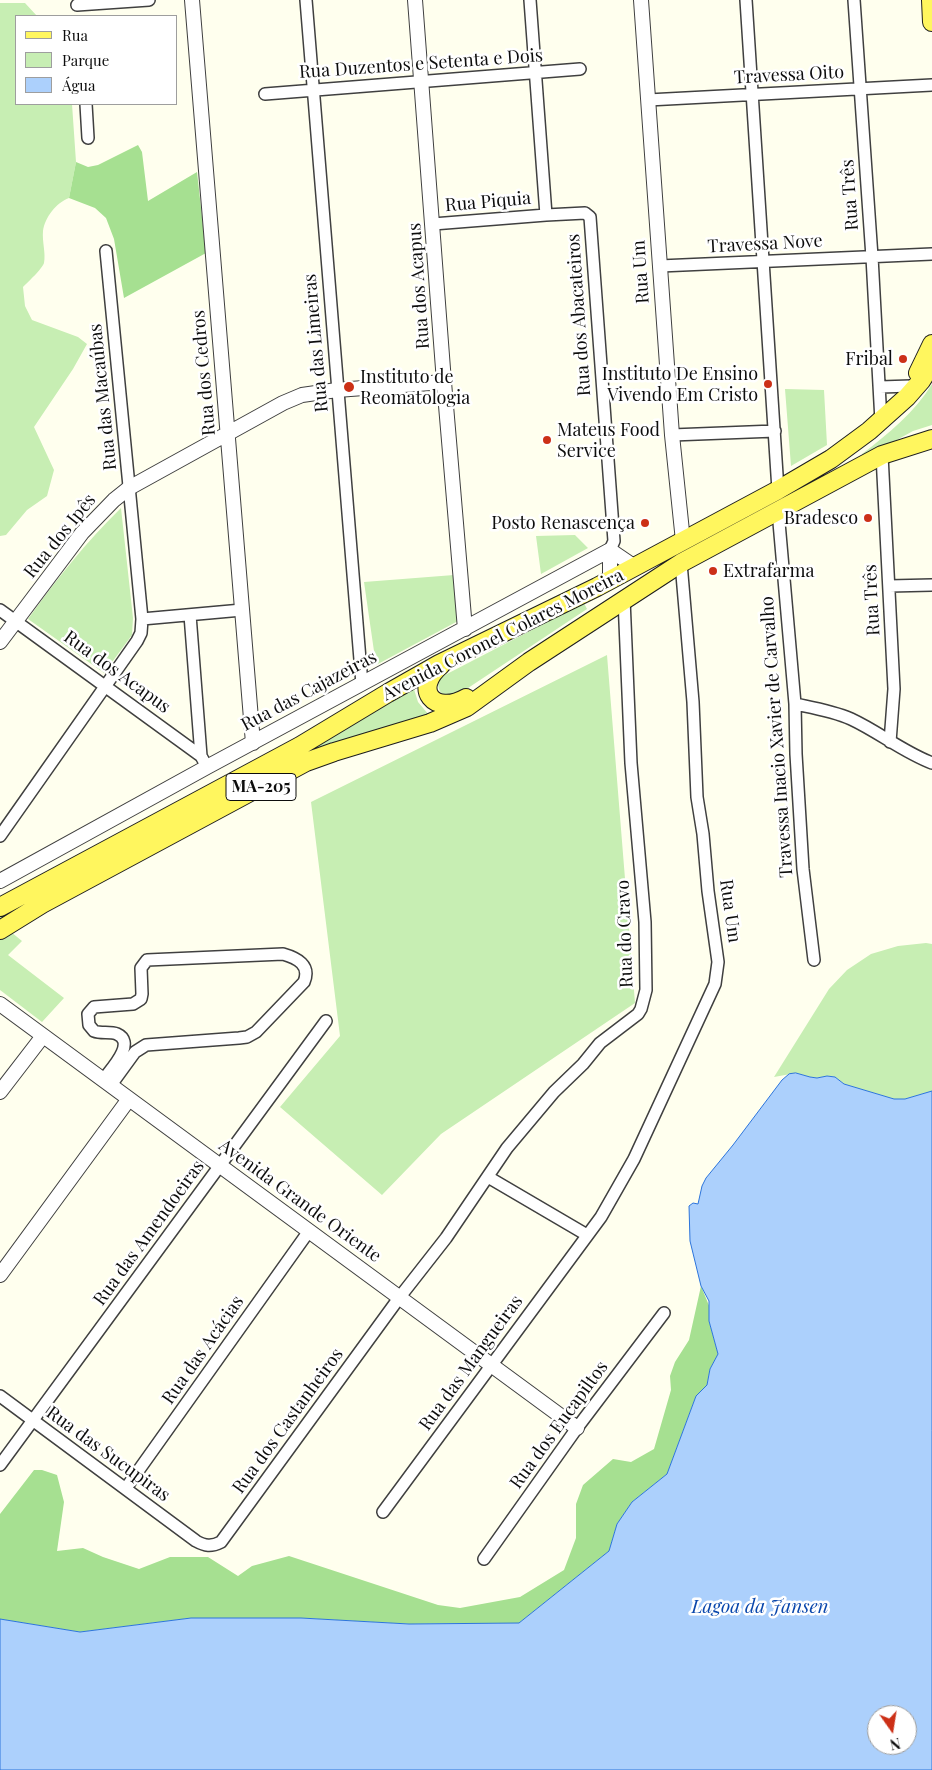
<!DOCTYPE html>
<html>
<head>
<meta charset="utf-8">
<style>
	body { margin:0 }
	#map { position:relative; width:932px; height:1770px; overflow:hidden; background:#ffe; font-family:"Playfair Display",serif }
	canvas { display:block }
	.legend { position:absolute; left:15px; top:15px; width:162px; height:90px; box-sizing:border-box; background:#fff; border:1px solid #9e9e9e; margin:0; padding:6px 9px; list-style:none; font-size:15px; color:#0d0d0d }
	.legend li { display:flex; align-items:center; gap:10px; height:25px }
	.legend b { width:25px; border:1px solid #9e9e9e }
	.north { position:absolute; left:867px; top:1705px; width:50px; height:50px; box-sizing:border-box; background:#fff; border:1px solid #9e9e9e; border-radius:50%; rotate:167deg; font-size:14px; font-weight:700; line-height:20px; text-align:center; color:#0d0d0d }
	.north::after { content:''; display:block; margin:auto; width:18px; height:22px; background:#cc3017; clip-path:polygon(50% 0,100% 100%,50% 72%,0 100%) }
</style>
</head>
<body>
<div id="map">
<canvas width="932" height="1770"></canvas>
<ul class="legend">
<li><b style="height:6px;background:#fff65e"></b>Rua</li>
<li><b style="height:14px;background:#c7eeb3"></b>Parque</li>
<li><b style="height:14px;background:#acd0fc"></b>Água</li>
</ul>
<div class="north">N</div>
</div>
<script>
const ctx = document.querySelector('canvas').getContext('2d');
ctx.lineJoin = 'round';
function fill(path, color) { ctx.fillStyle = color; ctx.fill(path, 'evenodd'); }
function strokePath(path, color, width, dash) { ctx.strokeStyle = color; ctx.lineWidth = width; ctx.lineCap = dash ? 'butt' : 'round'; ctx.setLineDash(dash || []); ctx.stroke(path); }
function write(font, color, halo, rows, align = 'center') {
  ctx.font = font + ' "Playfair Display",serif'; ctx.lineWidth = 5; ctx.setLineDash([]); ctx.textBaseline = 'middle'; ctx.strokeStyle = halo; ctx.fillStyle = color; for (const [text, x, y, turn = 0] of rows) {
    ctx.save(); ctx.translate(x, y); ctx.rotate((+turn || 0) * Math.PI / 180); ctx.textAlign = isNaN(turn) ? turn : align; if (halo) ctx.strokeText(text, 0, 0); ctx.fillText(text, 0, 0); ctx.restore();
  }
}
fill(new Path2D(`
	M 0,3 L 25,3 L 37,16 L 16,16 L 16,104 L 72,104 L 76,162 L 69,198 C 56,203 45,217 43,231 C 42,242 46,253 44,263 C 42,269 28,282 23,287 L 25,306 L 32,320 L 78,337 L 87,344 L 73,369 L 34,427 L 54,470 L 47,496 L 27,510 L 6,535 L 0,536 Z
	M 932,384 L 932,425 L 913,431 L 864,458 L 862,454 C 888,434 915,412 932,384 Z
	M 785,389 L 824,390 L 827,445 L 791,466 Z
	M 121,508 L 133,618 L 132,635 L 104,673 L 28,619 C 56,580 86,542 121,508 Z
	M 575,535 L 588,548 L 541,574 L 536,536 Z
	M 454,575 L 458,621 L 376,665 L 364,582 Z
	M 584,603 L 587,609 L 459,694 L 444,696 C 437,690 436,681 443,676 Z
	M 607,655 L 635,1003 L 441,1134 L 382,1195 L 280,1107 L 340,1036 L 311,802 Z
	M 413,686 L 418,702 L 429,715 L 317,751 L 0,924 L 0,914 Z
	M 11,932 L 22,941 L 8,955 L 64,998 L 42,1022 L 0,990 L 0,939 Z
	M 926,943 L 932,944 L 932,1091 L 905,1099 L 894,1099 L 844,1084 L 835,1077 L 827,1076 L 817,1078 L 810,1077 L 796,1073 L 774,1077 L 829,989 L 847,970 L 871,954 L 898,946 Z`), '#c7eeb3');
fill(new Path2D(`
	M 138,145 L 142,152 L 148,201 L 197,172 L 206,253 L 124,298 L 114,239 L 106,218 L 95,208 L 69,198 L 76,162 L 88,167 L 98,165 Z
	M 701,1286 L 710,1308 L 709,1321 L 718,1354 L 710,1369 L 707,1385 L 696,1396 L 667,1474 L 632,1502 L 617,1524 L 609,1551 L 519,1623 L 409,1624 L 301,1618 L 191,1618 L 80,1632 L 0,1619 L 0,1514 L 34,1470 L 42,1470 L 57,1475 L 64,1502 L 57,1551 L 83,1548 L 103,1557 L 139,1569 L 170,1557 L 208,1557 L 238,1576 L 252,1566 L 289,1556 L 438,1605 L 460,1608 L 520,1597 L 564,1570 L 576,1538 L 576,1504 L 583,1485 L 613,1459 L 631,1462 L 654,1449 L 671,1390 L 670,1376 L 675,1362 L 689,1340 Z`), '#a6e091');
const water = new Path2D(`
	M 796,1073 L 810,1077 L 817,1078 L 827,1076 L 835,1077 L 844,1084 L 894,1099 L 905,1099 L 932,1091 L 932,1770 L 0,1770 L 0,1619 L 80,1632 L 191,1618 L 301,1618 L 409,1624 L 519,1623 L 609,1551 L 617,1524 L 632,1502 L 667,1474 L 696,1396 L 707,1385 L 710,1369 L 718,1354 L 709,1321 L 709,1301 L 701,1286 L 690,1241 L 689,1206 L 693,1203 L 698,1204 L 702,1186 L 706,1178 L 733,1145 L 782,1080 L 789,1074 ZM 877,1715 L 907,1715 L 907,1745 L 877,1745 Z`);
fill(water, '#acd0fc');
strokePath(water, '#2c74db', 1);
const minor = new Path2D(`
	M 306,0 L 362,684
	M 530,0 L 546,215
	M 746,0 L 778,490
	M 854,0 L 872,257 L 881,421
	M 77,5 L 149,0
	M 265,94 L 580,69
	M 648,100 L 932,85
	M 86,104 L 88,138
	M 433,224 L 546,215 L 585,213 L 590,217 L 614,541 L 610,550
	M 660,266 L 932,254
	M 880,387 L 911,386
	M 672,435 L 775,431
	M 882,455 L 894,689 L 890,742
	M 778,511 L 795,704 L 796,754 L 803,869 L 814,960
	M 889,586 L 932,585
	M 0,610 L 201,756 L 207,767
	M 190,615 L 201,756
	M 142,619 L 242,610
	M 795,704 C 814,708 833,711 851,719 C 879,732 903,752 932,763
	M 0,836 L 137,641 L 141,633 L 142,619 L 106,251
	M 103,1080 C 110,1070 137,1043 117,1034 C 110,1031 101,1034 94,1031 L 89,1025 L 88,1014 L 94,1007 L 133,1004 L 141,999 L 142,994 L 141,968 L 147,960 L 283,954 C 297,958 311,965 304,982 L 256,1032 L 247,1037 L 239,1038 L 146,1045 L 135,1052 L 111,1085
	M 488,1177 L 587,1235
	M 0,1396 L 196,1541 C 205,1546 211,1547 221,1542 L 399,1298 L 446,1238 L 507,1148 L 554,1092 L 583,1064 L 600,1043 L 638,1014 L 641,1009 L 646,990 L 645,922 L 631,763 L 624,599
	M 0,1465 L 326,1021
	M 126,1488 L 309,1231
	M 383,1512 L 601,1217 L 634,1159 L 715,984 L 718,962 L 708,891 L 703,834 L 697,797 L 693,702 L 681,563
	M 484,1559 L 577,1428 L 664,1313`);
const tertiary = new Path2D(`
	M 192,0 L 253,743
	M 415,0 L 444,382 L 465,629
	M 641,0 L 672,435 L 683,541
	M 610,550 L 635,567
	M 610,550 L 610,580
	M 0,642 L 82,533 L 114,500 L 129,488 L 283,403 L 302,395 L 337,390 L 444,382
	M 0,881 L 207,767 L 610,550
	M 0,1004 L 577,1428
	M 0,1092 L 43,1036
	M 0,1275 L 129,1099`);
const primary = new Path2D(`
	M 931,0 L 932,22
	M 918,373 L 932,344
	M 441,665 C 412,689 434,716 466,698
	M 0,907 L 300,746 L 388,693 L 439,664 L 597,587 L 778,490 L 831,459 L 869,431 L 907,397 L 921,381 L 932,364
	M 0,930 L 42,904 L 306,762 L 334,752 L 430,723 L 467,707 L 529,662 L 681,563 L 882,455 L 932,439`);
strokePath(minor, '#404040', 14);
strokePath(tertiary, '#404040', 16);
strokePath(primary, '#1e1e1e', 20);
strokePath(minor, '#fff', 11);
strokePath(tertiary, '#fff', 14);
strokePath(primary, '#fff65e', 18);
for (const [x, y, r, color] of [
	[903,359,5,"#cc3017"],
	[768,384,5,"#cc3017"],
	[349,387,6,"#cc3017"],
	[547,440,5,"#cc3017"],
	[868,518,5,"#cc3017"],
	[645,523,5,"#cc3017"],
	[713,571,5,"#cc3017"]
]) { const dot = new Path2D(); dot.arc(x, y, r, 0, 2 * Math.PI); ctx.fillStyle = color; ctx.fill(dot); strokePath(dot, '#fff', 2); }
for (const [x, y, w] of [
	[261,787,70]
]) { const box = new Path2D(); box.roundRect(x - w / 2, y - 13.5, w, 27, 4); ctx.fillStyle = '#fff'; ctx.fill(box); strokePath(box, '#0d0d0d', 1); }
write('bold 16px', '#0d0d0d', null, [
	["MA-205",261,787]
]);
write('18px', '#0d0d0d', '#fff', [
	["Rua Duzentos e Setenta e Dois",421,64,-4],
	["Travessa Oito",789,75,-3],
	["Rua Três",850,195,-94],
	["Rua Piquia",488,202,-5],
	["Travessa Nove",765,244,-3],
	["Rua Um",641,272,-94],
	["Rua dos Acapus",419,286,-94],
	["Rua dos Abacateiros",579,315,-94],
	["Rua das Limeiras",316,343,-95],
	["Rua dos Cedros",204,373,-95],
	["Rua das Macaúbas",103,397,-96],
	["Rua dos Ipês",60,536,-51],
	["Rua Três",872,600,-93],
	["Avenida Coronel Colares Moreira",503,635,-27],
	["Rua dos Acapus",117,672,36],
	["Rua das Cajazeiras",309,691,-28],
	["Travessa Inacio Xavier de Carvalho",777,737,-94],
	["Rua Um",730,911,82],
	["Rua do Cravo",625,934,-92],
	["Avenida Grande Oriente",300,1201,36],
	["Rua das Amendoeiras",149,1233,-54],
	["Rua das Acácias",203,1350,-55],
	["Rua das Mangueiras",471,1363,-54],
	["Rua dos Castanheiros",288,1421,-54],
	["Rua dos Eucapiltos",559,1425,-54],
	["Rua das Sucupiras",108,1454,36]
]);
write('18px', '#0d0d0d', '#fff', [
	["Fribal",893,359],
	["Instituto De Ensino",758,374],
	["Vivendo Em Cristo",758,395],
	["Instituto de",360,377,"left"],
	["Reomatologia",360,398,"left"],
	["Mateus Food",557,430,"left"],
	["Service",557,451,"left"],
	["Bradesco",858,518],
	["Posto Renascença",635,523],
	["Extrafarma",723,571,"left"]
], 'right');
write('italic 19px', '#0a47ac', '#fff', [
	["Lagoa da Jansen",760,1607]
]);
</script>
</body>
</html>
